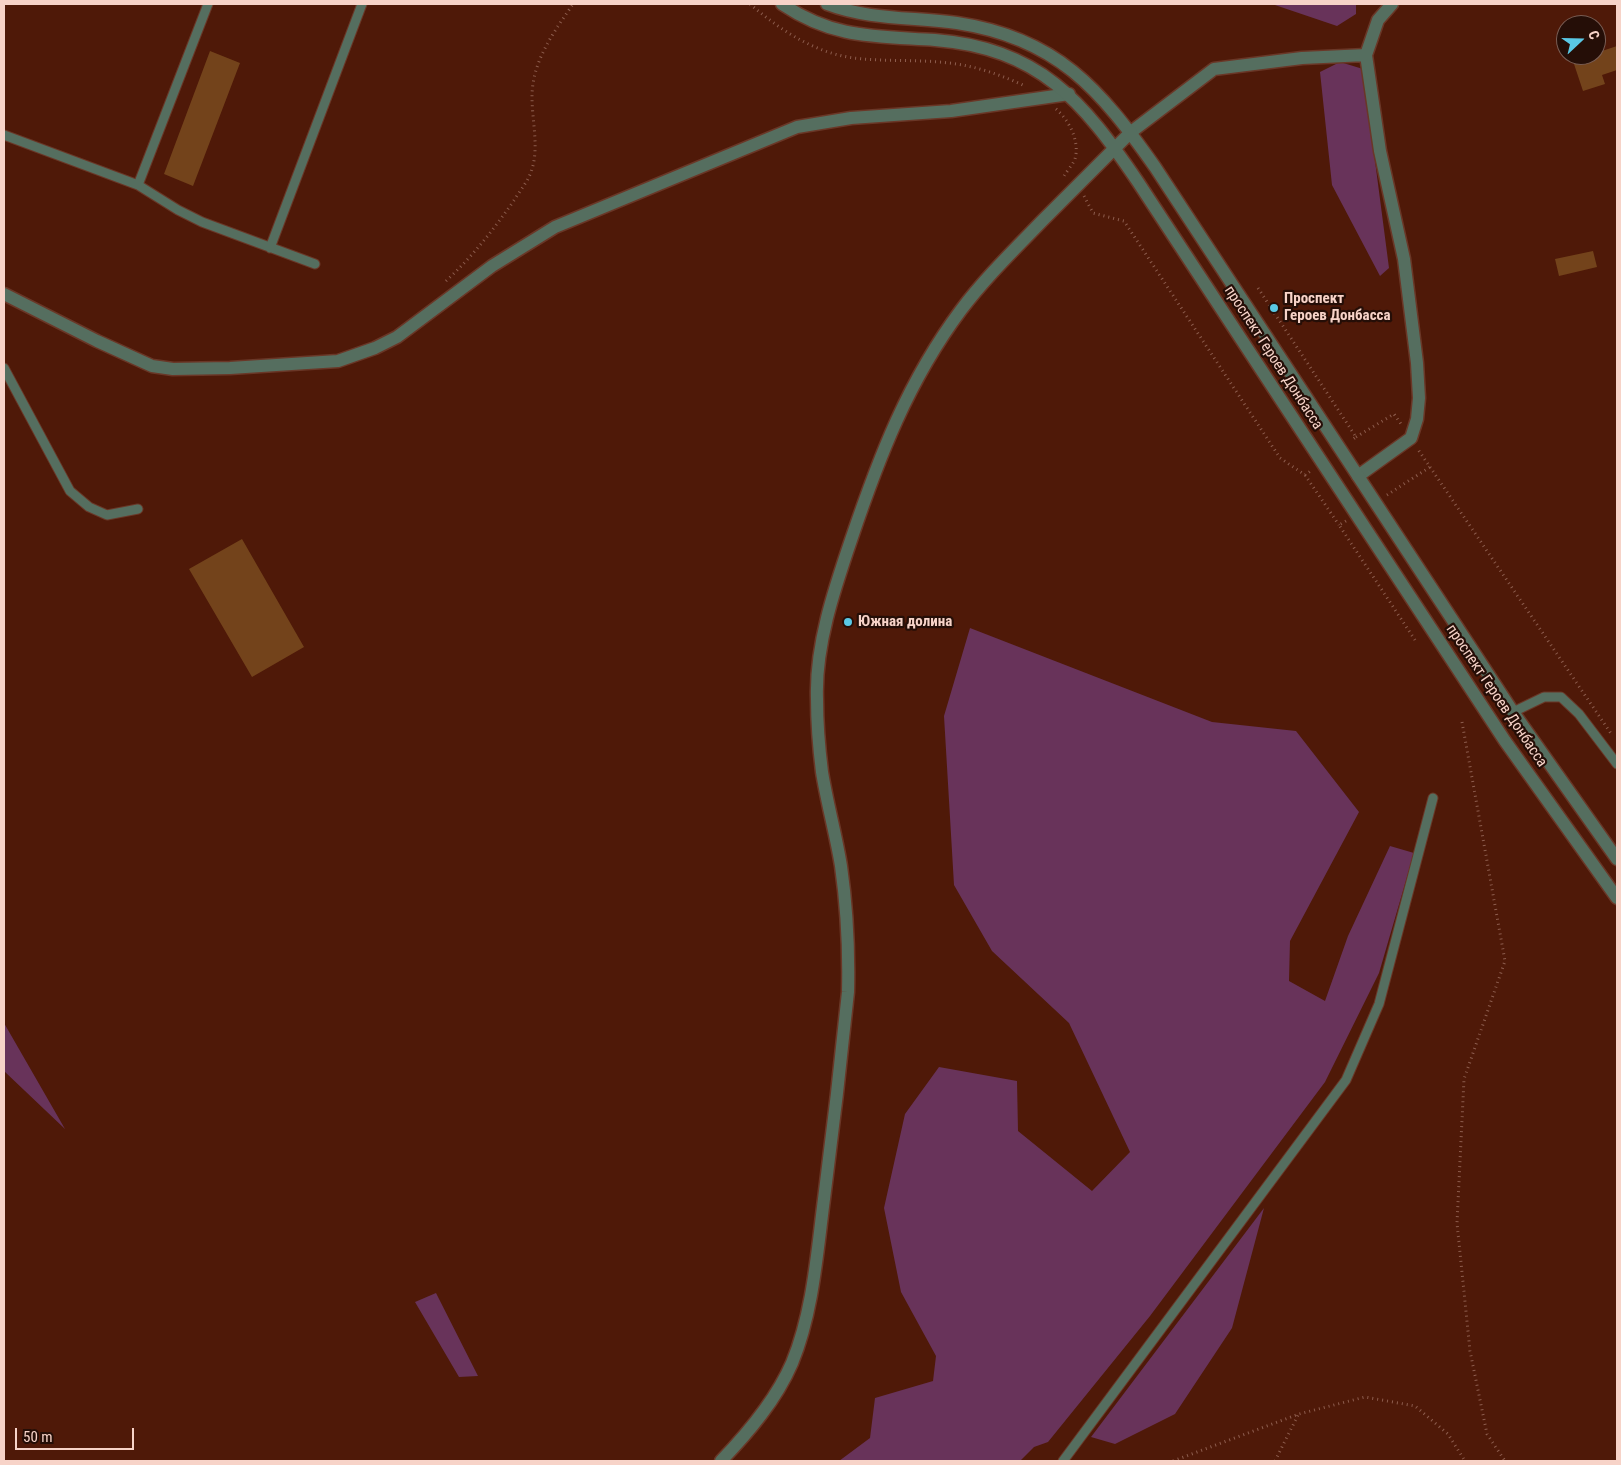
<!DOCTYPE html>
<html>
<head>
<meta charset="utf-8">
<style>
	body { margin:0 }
	#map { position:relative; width:1621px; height:1465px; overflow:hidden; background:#4f1908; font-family:"Roboto Condensed",sans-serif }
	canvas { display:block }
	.frame { position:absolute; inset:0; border:5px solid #f7d3c8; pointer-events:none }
	.north { position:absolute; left:1556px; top:15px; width:50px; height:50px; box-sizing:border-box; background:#250e07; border:1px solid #795d54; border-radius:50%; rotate:69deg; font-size:14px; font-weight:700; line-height:20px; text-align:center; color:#f7d3c8 }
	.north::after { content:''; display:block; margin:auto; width:18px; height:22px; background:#5ac8e5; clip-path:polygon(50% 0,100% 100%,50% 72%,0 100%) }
	.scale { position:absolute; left:15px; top:1428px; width:119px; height:22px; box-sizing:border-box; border:2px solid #f7d3c8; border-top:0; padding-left:6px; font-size:15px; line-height:18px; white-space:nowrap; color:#f7d3c8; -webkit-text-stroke:4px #250e07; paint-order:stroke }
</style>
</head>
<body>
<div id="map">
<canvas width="1621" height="1465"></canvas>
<div class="frame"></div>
<div class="north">С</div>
<div class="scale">50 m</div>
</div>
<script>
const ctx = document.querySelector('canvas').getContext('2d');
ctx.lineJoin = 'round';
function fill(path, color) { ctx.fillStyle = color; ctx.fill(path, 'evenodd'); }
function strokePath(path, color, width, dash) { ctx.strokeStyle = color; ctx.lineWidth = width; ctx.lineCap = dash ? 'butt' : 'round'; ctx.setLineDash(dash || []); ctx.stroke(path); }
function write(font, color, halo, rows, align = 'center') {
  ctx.font = font + ' "Roboto Condensed",sans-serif'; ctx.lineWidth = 4.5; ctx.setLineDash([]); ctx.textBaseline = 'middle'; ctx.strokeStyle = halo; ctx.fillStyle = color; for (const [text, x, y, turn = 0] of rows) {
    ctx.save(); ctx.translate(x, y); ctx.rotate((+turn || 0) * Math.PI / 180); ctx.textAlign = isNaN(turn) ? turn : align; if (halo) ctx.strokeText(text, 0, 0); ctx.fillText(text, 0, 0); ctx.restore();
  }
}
fill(new Path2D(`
	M 1272,4 L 1356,4 L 1356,14 L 1337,26 Z
	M 1340,62 L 1363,69 L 1389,268 L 1380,276 L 1332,185 L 1320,72 Z
	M 970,628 L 1212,722 L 1296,731 L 1359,812 L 1290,941 L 1289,981 L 1325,1001 L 1348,936 L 1390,846 L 1414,853 L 1379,973 L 1325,1082 L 1150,1316 L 1048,1442 L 1034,1447 L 1020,1461 L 839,1461 L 870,1438 L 875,1398 L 933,1381 L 936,1356 L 901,1292 L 884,1208 L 905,1114 L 939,1067 L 1017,1081 L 1018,1131 L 1092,1191 L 1130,1152 L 1069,1023 L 992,951 L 954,885 L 944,716 Z
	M 4,1023 L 65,1129 L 4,1071 Z
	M 1264,1208 L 1232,1328 L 1175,1414 L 1115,1444 L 1091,1437 Z
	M 436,1293 L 478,1376 L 459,1377 L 415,1302 Z`), '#68335a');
fill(new Path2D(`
	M 1617,46 L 1617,70 L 1602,75 L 1605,84 L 1583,91 L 1571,55 L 1596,55 L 1596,53 Z
	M 210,51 L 240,63 L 193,186 L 164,174 Z
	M 1593,251 L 1597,267 L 1559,276 L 1555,259 Z
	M 242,539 L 304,647 L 252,677 L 189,569 Z`), '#73431b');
const service = new Path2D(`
	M 4,135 L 138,185 L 178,210 L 202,222 L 315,264
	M 138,185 L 208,4
	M 270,248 L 362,4
	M 4,368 L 70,491 L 89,507 L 107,515 L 138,509
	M 1513,712 L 1544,697 L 1561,697 L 1579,714 L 1617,764
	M 1063,1461 L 1346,1080 L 1379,1004 L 1433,798`);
const minor = new Path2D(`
	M 1131,132 L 1214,69 L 1302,58 L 1366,55
	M 4,294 L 97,341 L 152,366 L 173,369 L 230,368 L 338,361 L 375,348 L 397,337 L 492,266 L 555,227 L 797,127 L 851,118 L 951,111 L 1069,94
	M 1358,476 L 1411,438 L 1417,419 L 1419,398 L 1417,363 L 1404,259 L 1380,151 L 1366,55 L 1378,20 L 1392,4`);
const tertiary = new Path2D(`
	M 782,4 C 834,39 875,36 935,40 C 1039,48 1083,101 1138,182 L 1505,741 L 1617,898
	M 827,4 C 869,20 913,17 957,23 C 1057,38 1100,89 1155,167 L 1513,712 L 1617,859
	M 721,1461 C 749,1432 776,1400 792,1363 C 813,1312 817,1253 824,1199 C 833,1130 841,1061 848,992 C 849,949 847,908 841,866 C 836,835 827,803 822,772 C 819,748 817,724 817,699 C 815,646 834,590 851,540 C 879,457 908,381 961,310 C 985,278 1014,250 1042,221 C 1072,191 1101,162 1131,132`);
strokePath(service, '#6a3727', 11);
strokePath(minor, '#6a3727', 15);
strokePath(tertiary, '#6a3727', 15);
strokePath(new Path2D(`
	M 750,4 C 779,29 814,53 854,58 C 885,62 917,59 949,63 C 976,66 1001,75 1025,86
	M 1056,109 C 1069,120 1080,141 1075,159 C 1073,164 1067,171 1064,176 L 1066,177
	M 1084,196 L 1093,213 L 1124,221 L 1280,458 L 1305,475 L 1312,470
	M 446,281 C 473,256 494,229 515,199 C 521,189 529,180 532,169 C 539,147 532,120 532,97 C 532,61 554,32 573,4
	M 1258,288 L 1356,437 L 1351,441
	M 1356,437 L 1394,414 L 1401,424
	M 1430,467 L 1612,735
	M 1305,475 L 1339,525
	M 1387,495 L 1430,467 L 1417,448
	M 1346,521 L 1339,525 L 1415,640
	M 1462,722 L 1505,961 L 1464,1079 L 1457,1223 L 1470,1351 L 1487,1434 L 1505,1461
	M 1173,1461 L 1299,1414 L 1365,1397 L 1415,1406 L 1448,1434 L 1465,1461
	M 1275,1461 L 1298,1415`), '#8d5d4e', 3, [1, 4]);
strokePath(service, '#556e5f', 9);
strokePath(minor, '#556e5f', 12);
strokePath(tertiary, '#556e5f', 12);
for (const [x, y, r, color] of [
	[1274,308,5,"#5ac8e5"],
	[848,622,5,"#5ac8e5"]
]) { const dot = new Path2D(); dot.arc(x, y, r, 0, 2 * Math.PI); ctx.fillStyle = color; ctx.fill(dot); strokePath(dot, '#250e07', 2); }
write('bold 15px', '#f7d3c8', '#250e07', [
	["Проспект",1284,299],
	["Героев Донбасса",1284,316],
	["Южная долина",858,622]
], 'left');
write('15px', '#f7d3c8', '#250e07', [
	["проспект Героев Донбасса",1273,358,57],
	["проспект Героев Донбасса",1496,696,56]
]);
</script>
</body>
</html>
